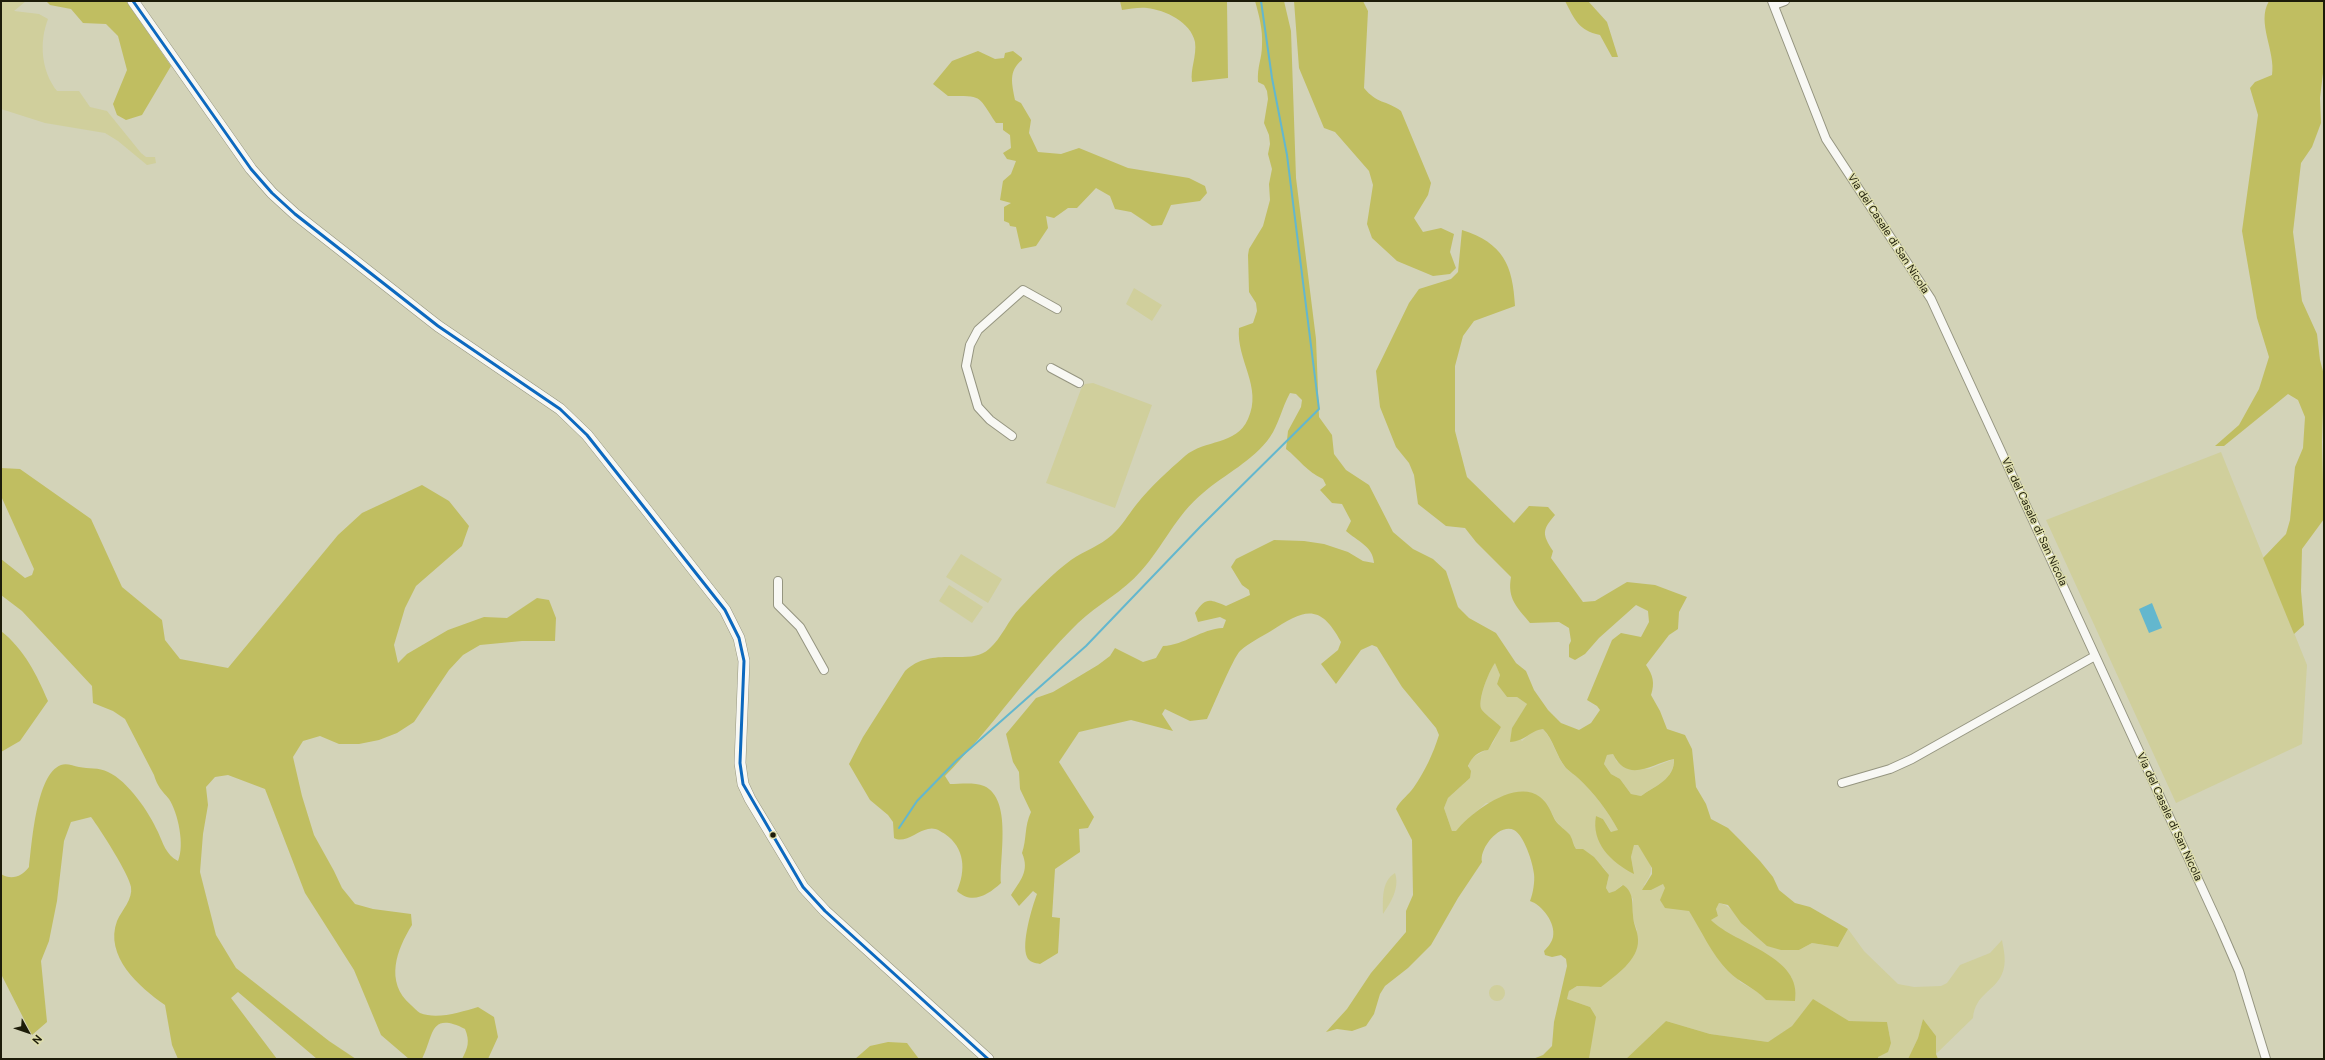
<!DOCTYPE html>
<html>
<head>
<meta charset="utf-8">
<style>
	body { margin:0 }
	#map { position:relative; width:2325px; height:1060px; overflow:hidden; background:#d3d3b8; font-family:"DM Sans",sans-serif }
	canvas { display:block }
	.frame { position:absolute; inset:0; border:2px solid #1d1c09; pointer-events:none }
	.north { position:absolute; left:8px; top:1012px; width:40px; height:40px; -webkit-text-stroke:3px #dedead; paint-order:stroke; rotate:130deg; font-size:11px; font-weight:700; line-height:16px; text-align:center; color:#1d1c09 }
	.north::after { content:''; display:block; margin:auto; width:14px; height:18px; background:#1d1c09; clip-path:polygon(50% 0,100% 100%,50% 72%,0 100%) }
</style>
</head>
<body>
<div id="map">
<canvas width="2325" height="1060"></canvas>
<div class="frame"></div>
<div class="north">N</div>
</div>
<script>
const ctx = document.querySelector('canvas').getContext('2d');
ctx.lineJoin = 'round';
function fill(path, color) { ctx.fillStyle = color; ctx.fill(path, 'evenodd'); }
function strokePath(path, color, width, dash) { ctx.strokeStyle = color; ctx.lineWidth = width; ctx.lineCap = dash ? 'butt' : 'round'; ctx.setLineDash(dash || []); ctx.stroke(path); }
function write(font, color, halo, rows, align = 'center') {
  ctx.font = font + ' "DM Sans",sans-serif'; ctx.lineWidth = 3; ctx.setLineDash([]); ctx.textBaseline = 'middle'; ctx.strokeStyle = halo; ctx.fillStyle = color; for (const [text, x, y, turn = 0] of rows) {
    ctx.save(); ctx.translate(x, y); ctx.rotate((+turn || 0) * Math.PI / 180); ctx.textAlign = isNaN(turn) ? turn : align; if (halo) ctx.strokeText(text, 0, 0); ctx.fillText(text, 0, 0); ctx.restore();
  }
}
fill(new Path2D(`
	M 1,1 L 26,1 L 14,11 L 39,14 L 48,19 C 39,42 41,71 57,91 L 79,91 L 90,107 L 107,111 L 141,153 L 146,157 L 155,157 L 156,163 L 147,165 L 118,141 L 105,133 L 45,123 L 1,109 Z
	M 1134,288 L 1162,305 L 1152,321 L 1126,304 Z
	M 1093,383 L 1152,405 L 1115,508 L 1046,483 L 1081,389 L 1085,384 Z
	M 2221,452 L 2307,665 L 2302,744 L 2176,803 L 2046,520 Z
	M 961,554 L 1002,579 L 988,603 L 946,577 Z
	M 949,585 L 983,607 L 972,623 L 939,601 Z
	M 1495,662 L 1500,675 L 1497,684 L 1507,697 L 1517,697 L 1527,704 L 1512,728 L 1522,741 L 1534,730 L 1543,729 C 1554,741 1556,757 1566,768 C 1570,772 1575,775 1578,778 C 1594,793 1608,811 1618,830 L 1612,833 L 1603,819 L 1596,816 L 1634,873 L 1631,857 L 1634,844 L 1638,845 C 1649,863 1658,866 1644,885 L 1651,890 L 1663,884 L 1689,911 L 1740,982 L 1758,992 L 1766,1000 L 1792,978 C 1770,948 1735,944 1711,920 L 1718,916 L 1716,909 L 1719,903 C 1736,907 1738,923 1752,933 C 1765,941 1784,945 1799,950 L 1812,943 L 1838,947 L 1848,929 L 1864,951 L 1898,984 L 1914,987 L 1941,986 L 1947,983 L 1960,965 L 1990,953 L 2002,940 C 2004,951 2007,963 2002,974 C 1995,991 1975,994 1973,1018 L 1936,1054 L 1936,1036 L 1923,1019 L 1918,1038 L 1908,1059 L 1878,1059 L 1877,1057 L 1891,1043 L 1887,1022 L 1849,1021 L 1814,1000 L 1792,1026 L 1768,1042 L 1710,1034 L 1666,1021 L 1626,1059 L 1589,1059 L 1591,1046 L 1590,1007 L 1567,999 L 1569,991 L 1577,986 L 1589,987 L 1637,930 L 1633,919 L 1633,899 L 1622,885 L 1615,891 L 1609,893 L 1606,888 L 1609,875 L 1603,867 L 1576,849 L 1570,836 L 1556,821 L 1547,804 L 1486,803 C 1476,813 1464,820 1457,831 L 1452,831 L 1444,808 L 1448,798 L 1470,778 C 1465,751 1478,760 1492,744 C 1496,740 1496,732 1501,727 C 1495,721 1487,716 1482,710 C 1476,702 1490,669 1495,662 Z
	M 1613,754 L 1617,762 L 1649,769 L 1674,759 C 1674,780 1656,785 1641,796 L 1631,794 L 1620,779 L 1611,774 L 1604,764 L 1607,755 Z
	M 1395,873 C 1400,888 1391,902 1383,914 C 1383,901 1381,881 1395,873 Z
	M1489 993a8 8 0 1 1 16 0a8 8 0 1 1-16 0Z`), '#d0cf9c');
fill(new Path2D(`
	M 46,1 L 126,1 L 171,66 L 142,115 L 126,120 L 117,115 L 113,104 L 127,70 L 118,36 L 106,24 L 83,23 L 71,9 L 50,5 Z
	M 1120,1 L 1227,1 L 1228,78 L 1192,82 C 1190,69 1197,56 1195,42 C 1191,22 1165,10 1147,8 C 1139,7 1130,9 1122,10 Z
	M 1255,1 L 1284,1 L 1291,31 L 1296,178 L 1316,339 L 1319,417 L 1332,435 L 1334,454 L 1346,470 L 1369,485 L 1393,532 L 1413,549 L 1433,559 L 1446,571 L 1458,607 L 1469,618 L 1496,633 L 1516,663 L 1526,671 L 1534,690 L 1548,710 L 1561,723 L 1579,730 L 1591,723 L 1600,710 L 1597,706 L 1587,700 L 1612,640 L 1621,633 L 1641,637 L 1649,622 L 1648,611 L 1636,605 L 1599,638 L 1585,654 L 1575,660 L 1569,657 L 1569,645 L 1571,641 L 1569,628 L 1559,622 L 1530,623 C 1517,607 1507,599 1511,577 L 1476,542 L 1465,528 L 1446,526 L 1418,504 L 1414,475 L 1409,463 L 1396,447 L 1380,407 L 1376,371 L 1409,303 L 1419,289 L 1451,279 L 1458,272 L 1462,230 C 1503,243 1513,265 1515,306 L 1474,321 L 1463,336 L 1455,366 L 1455,431 L 1467,477 L 1514,523 L 1529,506 L 1548,507 L 1555,515 C 1542,530 1542,534 1553,551 L 1551,558 L 1583,602 L 1595,601 L 1627,582 L 1655,585 L 1687,597 L 1679,612 L 1678,629 L 1669,635 L 1646,665 C 1653,675 1655,683 1651,695 L 1660,711 L 1667,729 L 1685,735 L 1692,749 L 1696,787 L 1706,804 L 1711,819 L 1728,828 L 1740,840 L 1760,861 L 1773,877 L 1779,890 L 1795,903 L 1810,907 L 1848,929 L 1838,947 L 1812,943 L 1799,950 L 1781,950 L 1767,946 L 1741,923 L 1728,905 L 1719,903 L 1716,909 L 1718,916 L 1711,920 C 1736,945 1803,956 1795,1001 L 1766,1000 C 1755,988 1740,983 1728,971 C 1712,955 1701,930 1689,911 L 1665,908 L 1660,900 L 1665,888 L 1663,884 L 1651,890 L 1642,890 L 1652,874 L 1652,868 L 1638,845 L 1634,845 L 1631,857 L 1634,874 C 1611,862 1591,843 1596,816 L 1603,819 L 1611,832 L 1618,830 C 1608,811 1594,793 1578,778 C 1575,775 1570,772 1566,768 C 1556,756 1554,740 1543,729 C 1529,731 1526,741 1510,742 L 1512,728 L 1527,704 L 1517,697 L 1507,697 L 1497,684 L 1500,675 L 1495,663 C 1490,669 1476,702 1482,710 C 1487,716 1495,721 1501,727 L 1488,750 C 1478,751 1472,757 1468,766 L 1471,771 L 1470,778 L 1448,798 L 1444,808 L 1452,831 L 1456,831 C 1471,812 1516,778 1540,797 C 1548,803 1551,812 1555,820 C 1559,826 1566,830 1570,835 C 1573,840 1573,845 1576,849 L 1583,849 L 1594,857 L 1609,875 L 1606,888 L 1609,893 L 1615,891 L 1623,885 C 1634,892 1632,903 1633,915 C 1633,924 1638,931 1638,940 C 1639,960 1615,976 1601,987 L 1577,986 L 1569,991 L 1567,999 L 1590,1007 L 1596,1017 L 1589,1059 L 1533,1059 L 1543,1055 L 1552,1046 L 1554,1022 L 1567,966 L 1566,959 L 1561,955 L 1552,957 L 1545,955 L 1544,951 C 1548,947 1552,942 1553,937 C 1556,923 1542,905 1530,901 C 1533,894 1535,881 1534,874 C 1533,863 1524,835 1514,830 C 1499,823 1479,849 1482,862 L 1458,898 L 1431,945 L 1408,968 L 1385,986 L 1380,994 L 1374,1014 L 1366,1026 L 1352,1031 L 1337,1029 L 1326,1032 L 1347,1009 L 1371,973 L 1406,932 L 1406,911 L 1413,895 L 1412,840 L 1396,809 C 1400,800 1409,795 1414,787 C 1425,771 1433,754 1439,735 L 1436,728 L 1402,687 L 1377,647 L 1372,645 L 1361,650 L 1336,684 L 1321,664 L 1338,650 L 1341,642 C 1320,603 1305,609 1271,631 C 1261,637 1249,643 1240,651 C 1233,658 1213,707 1207,719 L 1190,721 L 1165,709 L 1162,714 L 1173,731 L 1131,720 L 1079,732 L 1059,762 L 1094,817 L 1088,828 L 1079,829 L 1080,852 L 1055,869 L 1052,917 L 1060,918 L 1058,953 L 1040,964 C 1035,963 1029,962 1027,957 C 1021,944 1032,907 1037,894 L 1033,891 L 1019,906 L 1011,895 C 1020,881 1030,871 1022,853 C 1027,839 1024,827 1031,812 L 1020,789 L 1019,772 L 1013,762 L 1006,734 L 1036,698 L 1053,692 L 1098,665 L 1110,656 L 1115,648 L 1143,662 L 1156,658 L 1163,646 C 1185,645 1201,629 1223,628 L 1226,620 L 1220,617 L 1198,622 L 1195,613 C 1206,597 1209,599 1226,606 L 1250,595 L 1249,590 L 1242,585 L 1231,567 L 1236,559 L 1274,540 L 1304,541 L 1324,544 L 1348,552 L 1363,561 L 1374,563 C 1373,546 1357,541 1346,531 L 1351,521 L 1342,504 L 1332,503 L 1320,490 L 1326,485 L 1323,479 C 1307,472 1299,459 1286,449 L 1288,431 L 1301,407 L 1302,400 L 1296,394 L 1290,393 C 1282,407 1279,424 1270,437 C 1253,461 1225,474 1203,493 C 1176,515 1163,547 1141,571 C 1123,592 1098,604 1078,623 C 1030,670 992,728 945,776 L 950,784 C 960,784 974,782 984,786 C 1013,799 999,859 1001,883 C 988,895 972,905 957,891 C 966,870 965,848 945,834 C 940,831 935,827 928,829 C 917,831 905,844 894,838 L 893,822 L 888,815 L 870,800 L 849,764 L 863,737 L 905,671 C 932,645 970,667 989,649 C 1002,638 1008,620 1020,608 C 1035,592 1053,573 1071,560 C 1084,551 1100,546 1112,535 C 1122,526 1128,515 1136,505 C 1150,487 1169,470 1185,456 C 1205,439 1236,446 1248,419 C 1263,387 1236,360 1239,328 L 1253,323 L 1257,311 L 1256,303 L 1249,292 L 1248,255 L 1249,249 L 1263,226 L 1270,200 L 1269,184 L 1272,169 L 1268,154 L 1270,144 L 1269,135 L 1264,123 L 1268,99 L 1267,91 L 1264,85 L 1258,82 C 1257,66 1262,59 1262,45 C 1263,30 1259,15 1255,1 ZM 1613,754 C 1628,784 1651,764 1674,759 C 1675,779 1655,786 1641,796 L 1631,794 L 1620,779 L 1611,774 L 1604,764 L 1607,755 Z
	M 1294,1 L 1363,1 L 1368,11 L 1364,88 C 1377,104 1386,100 1401,111 L 1431,183 L 1428,195 L 1414,218 L 1423,232 L 1441,228 L 1454,234 L 1450,252 L 1456,268 L 1450,274 L 1433,276 L 1397,261 L 1372,238 L 1367,224 L 1373,185 L 1369,171 L 1335,132 L 1324,128 L 1299,68 Z
	M 1565,1 L 1588,1 L 1607,22 L 1618,57 L 1612,57 L 1600,35 C 1578,30 1575,20 1565,1 Z
	M 2269,1 L 2324,1 L 2324,65 L 2320,98 L 2321,123 L 2312,147 L 2301,163 L 2293,232 L 2302,301 L 2317,334 L 2320,360 L 2324,375 L 2322,442 L 2324,519 L 2302,549 L 2301,591 L 2304,625 L 2294,634 L 2263,558 L 2286,534 L 2290,520 L 2295,467 L 2303,448 L 2305,417 L 2298,400 L 2288,394 L 2224,446 L 2215,446 L 2239,425 L 2259,389 L 2269,357 L 2257,318 L 2242,231 L 2258,115 L 2250,88 L 2255,82 L 2272,75 C 2276,51 2256,23 2269,1 Z
	M 978,51 L 995,59 L 1004,58 L 1005,53 L 1013,51 L 1022,58 L 1022,60 C 1008,71 1012,84 1015,100 L 1021,103 L 1031,120 L 1029,133 L 1038,152 L 1061,154 L 1079,148 L 1128,168 L 1189,178 L 1205,186 L 1207,193 L 1200,201 L 1171,205 L 1162,225 L 1152,226 L 1131,212 L 1115,209 L 1110,196 L 1096,188 L 1077,208 L 1068,208 L 1054,218 L 1046,216 L 1048,228 L 1036,246 L 1021,249 L 1016,227 L 1010,226 L 1009,223 L 1004,221 L 1004,207 L 1011,203 L 1000,200 L 1003,181 L 1011,174 L 1016,161 L 1007,159 L 1003,153 L 1011,148 L 1010,135 L 1003,130 L 1003,123 L 996,123 C 977,95 984,96 948,96 L 933,84 L 952,61 Z
	M 1,468 L 20,469 L 91,519 L 122,587 L 162,620 L 165,640 L 180,659 L 228,668 L 338,535 L 362,513 L 422,485 L 449,501 L 469,526 L 462,546 L 416,586 L 405,608 L 394,645 L 398,663 L 407,654 L 448,630 L 484,617 L 507,618 L 537,598 L 549,600 L 556,618 L 555,641 L 522,641 L 480,645 L 463,655 L 449,670 L 414,722 L 397,733 L 379,740 L 359,744 L 339,744 L 320,736 L 303,741 L 293,757 L 302,796 L 314,835 L 334,871 L 342,888 L 355,904 L 373,909 L 411,914 L 412,925 C 397,949 384,982 411,1005 C 413,1007 417,1011 420,1013 C 437,1020 461,1012 478,1007 L 494,1017 L 498,1037 L 488,1059 L 462,1059 C 468,1048 470,1041 465,1029 C 429,1011 434,1036 422,1059 L 409,1059 L 381,1035 L 354,970 L 305,893 L 265,789 L 228,775 L 215,777 L 206,787 L 208,805 L 203,834 L 200,872 L 216,935 L 236,968 L 329,1041 L 356,1059 L 317,1059 L 238,992 L 231,998 L 277,1059 L 178,1059 L 172,1045 L 165,1005 C 139,987 104,956 117,921 C 122,910 133,899 131,887 C 129,874 100,829 91,817 L 71,822 L 64,841 L 57,901 L 49,941 L 41,961 L 47,1022 L 32,1035 L 1,974 L 1,874 C 12,881 22,876 29,867 C 32,844 36,774 61,765 C 67,763 73,766 79,767 C 88,769 99,767 108,772 C 128,781 149,812 158,832 C 163,843 166,855 178,861 C 185,845 178,813 169,799 C 162,791 157,786 154,775 L 125,719 L 113,711 L 93,703 L 92,686 L 22,611 L 1,595 L 1,559 L 25,578 L 32,575 L 34,569 L 1,496 Z
	M 1,631 C 24,649 37,675 48,701 L 20,741 L 1,752 Z
	M 1813,999 L 1849,1021 L 1887,1022 L 1891,1043 L 1888,1052 L 1878,1057 L 1878,1059 L 1626,1059 L 1666,1021 L 1710,1034 L 1768,1042 L 1792,1026 Z
	M 1923,1019 L 1936,1036 L 1936,1054 L 1938,1059 L 1908,1059 L 1918,1038 Z
	M 888,1042 L 907,1043 L 919,1059 L 855,1059 L 870,1046 Z`), '#c0be61');
fill(new Path2D(`
	M 2152,603 L 2162,628 L 2149,633 L 2139,609 Z`), '#63b7ce');
strokePath(new Path2D(`
	M 899,828 L 917,801 L 956,761 L 1086,646 L 1200,527 L 1319,409 L 1287,155 L 1272,78 L 1261,1`), '#63b7ce', 2);
const minor = new Path2D(`
	M 1772,1 L 1826,139 L 1931,299 L 2220,927 L 2239,971 L 2266,1059
	M 1774,5 L 1785,1
	M 1051,368 L 1079,383
	M 1012,436 L 990,420 L 978,407 L 966,366 L 970,345 L 978,330 L 1023,290 L 1057,309
	M 778,581 L 778,605 L 800,627 L 824,670
	M 1842,783 L 1890,769 L 1912,759 L 2095,656`);
const secondary = new Path2D(`
	M 133,1 L 251,169 L 272,193 L 295,214 L 438,326 L 560,409 L 587,435 L 645,508 L 725,610 L 739,638 L 744,661 L 740,763 L 743,784 L 750,799 L 803,887 L 825,911 L 988,1059`);
strokePath(minor, '#959580', 10);
strokePath(secondary, '#959580', 12);
strokePath(minor, '#f8f8f4', 8);
strokePath(secondary, '#f8f8f4', 11);
strokePath(new Path2D(`
	M 133,1 L 251,169 L 272,193 L 295,214 L 438,326 L 560,409 L 587,435 L 725,610 L 739,638 L 744,661 L 740,763 L 743,784 L 803,887 L 825,911 L 988,1059`), '#0c69bf', 3);
for (const [x, y, r, color] of [
	[773,835,3.5,"#1d1c09"]
]) { const dot = new Path2D(); dot.arc(x, y, r, 0, 2 * Math.PI); ctx.fillStyle = color; ctx.fill(dot); strokePath(dot, '#dedead', 1.5); }
write('11px', '#1d1c09', '#dedead', [
	["Via del Casale di San Nicola",1888,234,57],
	["Via del Casale di San Nicola",2034,522,65],
	["Via del Casale di San Nicola",2169,817,65]
]);
</script>
</body>
</html>
